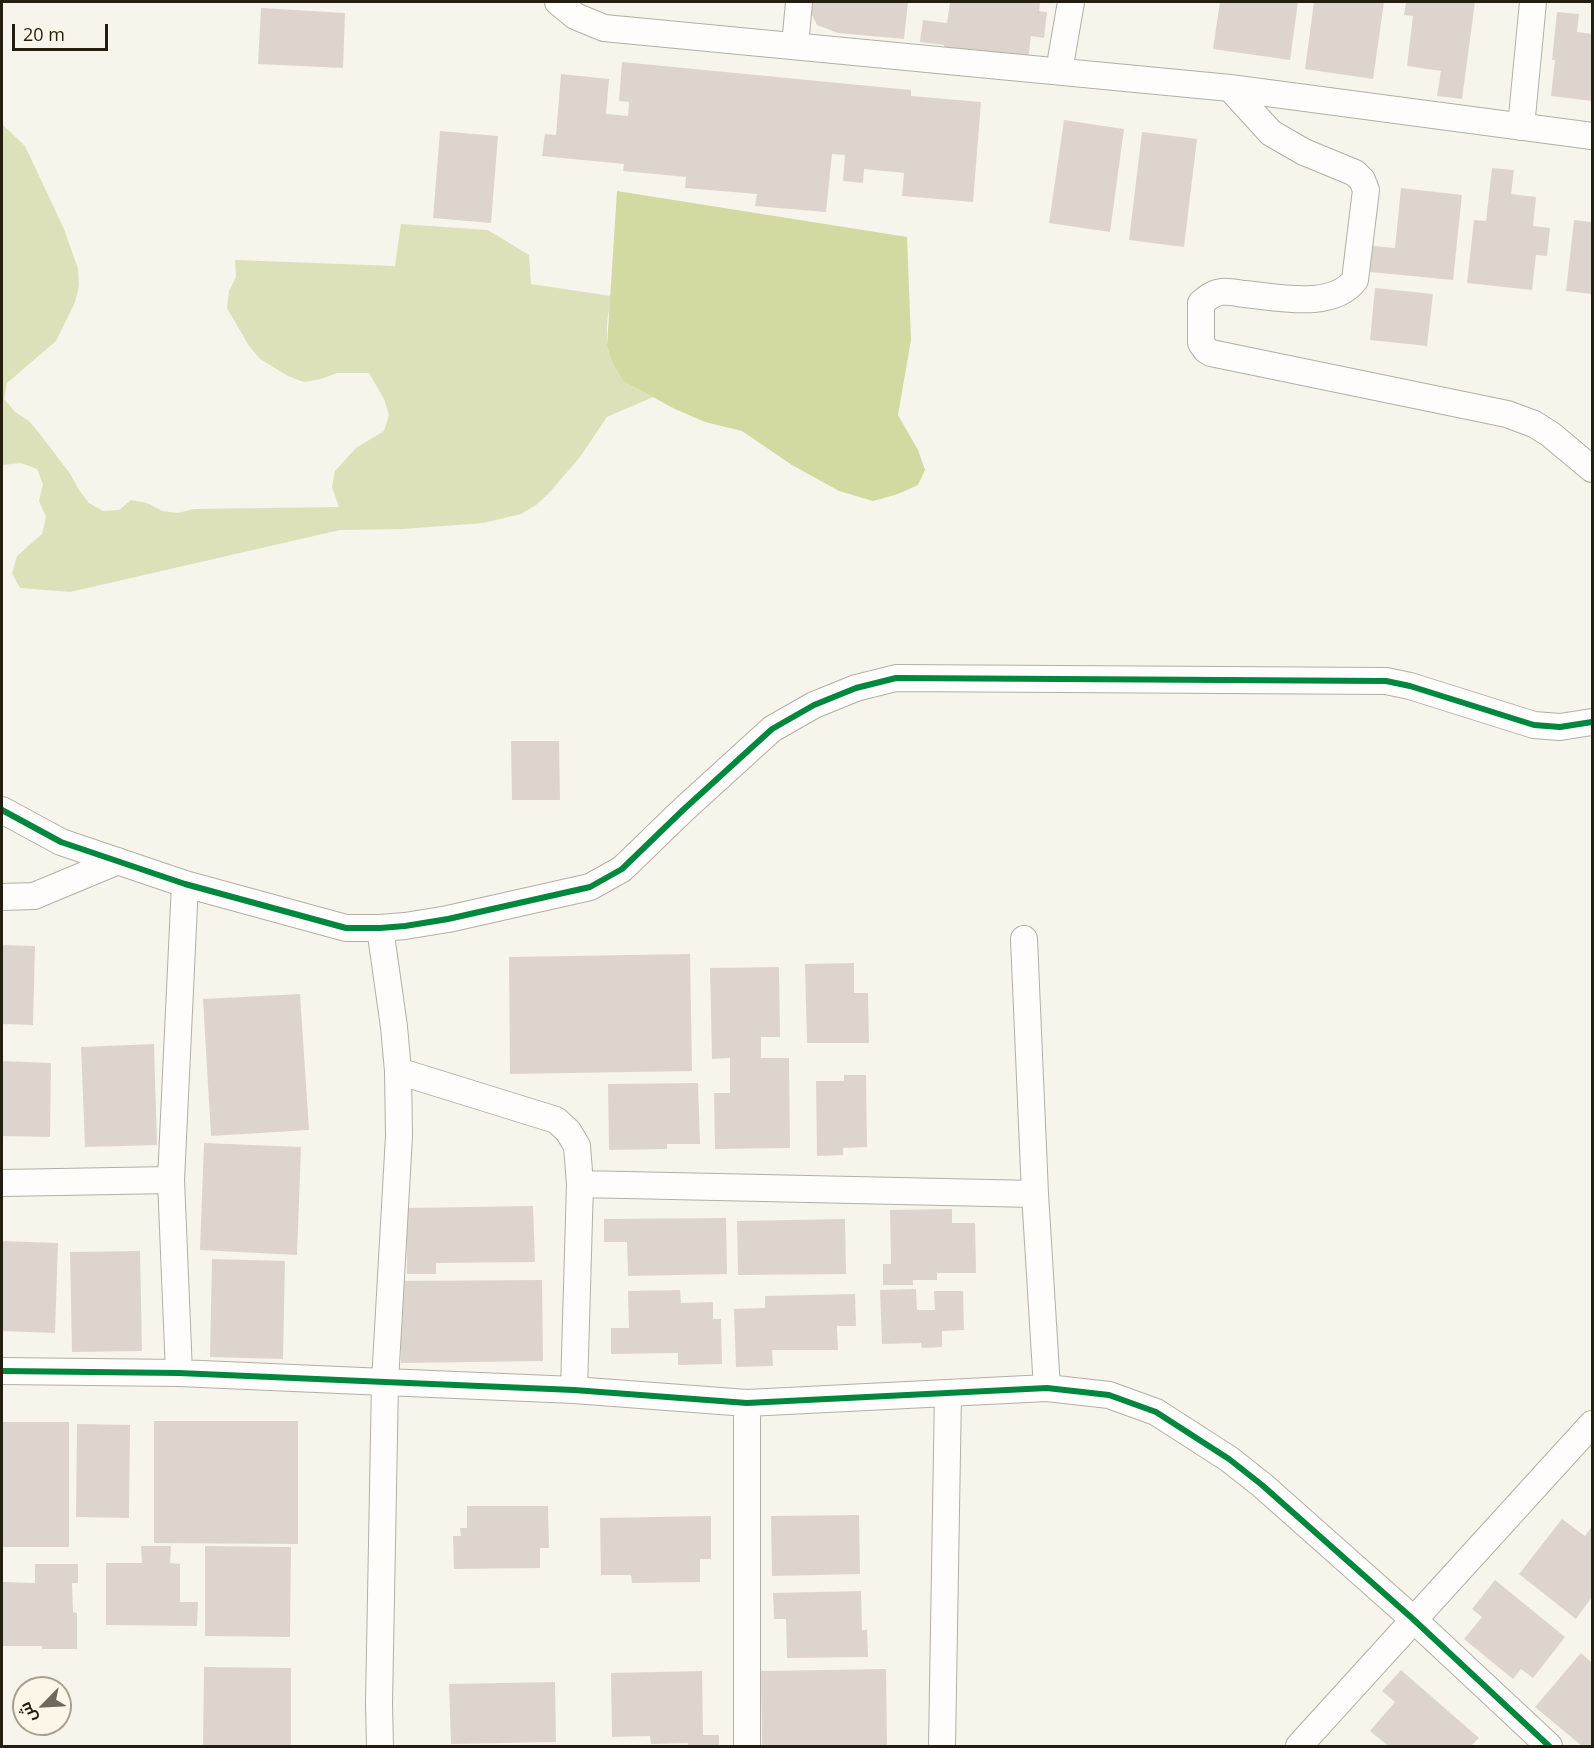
<!DOCTYPE html>
<html>
<head>
<meta charset="utf-8">
<style>
	body { margin:0 }
	#map { position:relative; width:1594px; height:1748px; overflow:hidden; background:#f7f4ec; font-family:"Open Sans",Cairo,sans-serif }
	canvas { display:block }
	.frame { position:absolute; inset:0; border:3px solid #241e11; pointer-events:none }
	.north { position:absolute; left:12px; top:1676px; width:60px; height:60px; box-sizing:border-box; background:#fcf6e8; border:2px solid #a6a092; border-radius:50%; rotate:246deg; font-size:16px; font-weight:700; line-height:24px; text-align:center; color:#241e11 }
	.north::after { content:''; display:block; margin:auto; width:21px; height:27px; background:#6e695e; clip-path:polygon(50% 0,100% 100%,50% 72%,0 100%) }
	.scale { position:absolute; left:12px; top:24px; width:96px; height:27px; box-sizing:border-box; border:3px solid #241e11; border-top:0; padding-left:8px; font-size:18px; line-height:21px; white-space:nowrap; color:#241e11; -webkit-text-stroke:4px #fcf6e8; paint-order:stroke }
</style>
</head>
<body>
<div id="map">
<canvas width="1594" height="1748"></canvas>
<div class="frame"></div>
<div class="north">ش</div>
<div class="scale">20 m</div>
</div>
<script>
const ctx = document.querySelector('canvas').getContext('2d');
ctx.lineJoin = 'round';
function fill(path, color) { ctx.fillStyle = color; ctx.fill(path, 'evenodd'); }
function strokePath(path, color, width, dash) { ctx.strokeStyle = color; ctx.lineWidth = width; ctx.lineCap = dash ? 'butt' : 'round'; ctx.setLineDash(dash || []); ctx.stroke(path); }
fill(new Path2D(`
	M 2,124 L 25,146 L 64,229 L 78,269 L 79,286 L 75,302 L 56,341 L 7,383 L 4,399 L 15,412 L 29,421 L 40,434 L 71,475 L 79,490 L 89,503 L 103,511 L 119,510 L 131,500 L 147,503 L 162,511 L 178,513 L 194,509 L 339,507 L 332,487 L 335,471 L 356,448 L 384,431 L 389,415 L 384,399 L 369,373 L 337,373 L 321,379 L 304,382 L 288,376 L 260,359 L 249,346 L 227,308 L 229,291 L 236,277 L 235,260 L 395,266 L 401,224 L 488,230 L 529,255 L 531,284 L 611,296 L 607,323 L 607,346 L 612,362 L 623,381 L 653,397 L 607,417 L 580,457 L 548,494 L 536,505 L 521,514 L 483,523 L 403,529 L 340,530 L 70,592 L 20,588 L 12,573 L 17,556 L 42,534 L 46,517 L 39,501 L 43,484 L 37,469 L 21,463 L 2,465 Z`), '#dce1ba');
fill(new Path2D(`
	M 617,191 L 907,237 L 911,340 L 898,415 L 918,450 L 925,470 L 918,485 L 898,494 L 873,501 L 839,491 L 792,465 L 742,431 L 705,422 L 675,409 L 623,381 L 612,362 L 607,346 Z`), '#d2daa1');
fill(new Path2D(`
	M 808,2 L 908,2 L 904,39 L 838,33 L 817,25 L 808,7 Z
	M 950,2 L 1040,2 L 1039,11 L 1047,12 L 1044,38 L 1031,36 L 1028,60 L 944,48 L 944,45 L 920,42 L 923,20 L 947,23 Z
	M 1220,2 L 1298,2 L 1290,60 L 1213,49 Z
	M 1314,2 L 1384,2 L 1373,79 L 1305,69 Z
	M 1406,2 L 1475,2 L 1462,99 L 1437,96 L 1441,71 L 1407,66 L 1413,16 L 1404,15 Z
	M 261,8 L 345,13 L 343,68 L 258,64 Z
	M 1557,12 L 1579,14 L 1577,32 L 1592,34 L 1592,101 L 1551,96 L 1555,60 L 1552,60 Z
	M 622,62 L 911,90 L 911,96 L 981,102 L 973,202 L 902,196 L 904,173 L 864,169 L 863,183 L 843,181 L 845,155 L 832,154 L 826,212 L 755,206 L 757,194 L 685,188 L 686,177 L 623,171 L 624,164 L 542,156 L 545,134 L 556,135 L 561,74 L 609,79 L 606,114 L 628,116 L 629,102 L 619,101 Z
	M 1064,120 L 1124,129 L 1110,232 L 1049,223 Z
	M 440,131 L 498,136 L 491,223 L 433,218 Z
	M 1142,132 L 1197,139 L 1184,247 L 1129,240 Z
	M 1492,168 L 1514,170 L 1511,194 L 1536,197 L 1533,226 L 1550,228 L 1547,256 L 1536,255 L 1532,290 L 1467,283 L 1474,220 L 1486,221 Z
	M 1401,188 L 1462,195 L 1453,280 L 1370,272 L 1373,246 L 1395,248 Z
	M 1574,220 L 1592,222 L 1592,294 L 1566,291 Z
	M 1375,288 L 1433,294 L 1427,346 L 1370,340 Z
	M 511,741 L 559,741 L 560,800 L 512,800 Z
	M 2,945 L 35,946 L 33,1025 L 2,1024 Z
	M 690,954 L 692,1071 L 510,1074 L 509,957 Z
	M 854,963 L 854,993 L 868,993 L 869,1043 L 807,1043 L 805,964 Z
	M 779,967 L 780,1037 L 761,1037 L 761,1058 L 789,1058 L 790,1148 L 715,1149 L 714,1093 L 730,1093 L 730,1058 L 712,1059 L 710,968 Z
	M 300,994 L 309,1130 L 211,1136 L 203,999 Z
	M 154,1044 L 157,1145 L 85,1147 L 81,1047 Z
	M 2,1061 L 51,1063 L 50,1137 L 2,1136 Z
	M 844,1075 L 866,1075 L 867,1147 L 843,1148 L 843,1155 L 817,1156 L 816,1081 L 844,1081 Z
	M 698,1083 L 700,1144 L 667,1144 L 667,1149 L 609,1150 L 608,1084 Z
	M 204,1143 L 301,1147 L 297,1255 L 200,1250 Z
	M 533,1206 L 535,1262 L 436,1263 L 436,1274 L 407,1274 L 406,1208 Z
	M 952,1209 L 952,1223 L 975,1223 L 976,1273 L 937,1273 L 937,1280 L 913,1280 L 913,1285 L 883,1285 L 883,1264 L 891,1264 L 890,1210 Z
	M 726,1218 L 727,1274 L 628,1276 L 627,1242 L 604,1242 L 604,1219 Z
	M 845,1219 L 846,1274 L 738,1275 L 737,1221 Z
	M 2,1241 L 58,1243 L 55,1333 L 2,1331 Z
	M 140,1251 L 142,1351 L 72,1352 L 70,1252 Z
	M 212,1259 L 285,1261 L 283,1359 L 210,1357 Z
	M 542,1280 L 543,1361 L 401,1363 L 400,1281 Z
	M 916,1289 L 917,1310 L 935,1310 L 934,1291 L 963,1291 L 964,1330 L 942,1331 L 942,1347 L 922,1348 L 921,1343 L 882,1344 L 880,1290 Z
	M 680,1290 L 681,1303 L 713,1302 L 713,1319 L 721,1319 L 722,1364 L 678,1365 L 678,1353 L 611,1354 L 611,1328 L 629,1328 L 628,1291 Z
	M 855,1294 L 856,1326 L 837,1326 L 838,1350 L 772,1350 L 773,1366 L 736,1367 L 734,1309 L 765,1308 L 765,1296 Z
	M 154,1421 L 298,1421 L 298,1544 L 154,1543 Z
	M 2,1422 L 69,1422 L 69,1547 L 2,1547 Z
	M 77,1424 L 130,1425 L 129,1518 L 76,1517 Z
	M 467,1506 L 548,1506 L 549,1548 L 540,1548 L 540,1568 L 454,1569 L 453,1536 L 461,1536 L 460,1528 L 467,1528 Z
	M 859,1515 L 860,1574 L 772,1576 L 771,1516 Z
	M 711,1516 L 711,1559 L 700,1559 L 700,1582 L 632,1583 L 631,1575 L 601,1575 L 600,1518 Z
	M 1562,1519 L 1585,1536 L 1592,1526 L 1592,1597 L 1576,1619 L 1519,1574 Z
	M 141,1546 L 171,1546 L 170,1563 L 180,1564 L 180,1602 L 198,1602 L 197,1626 L 106,1625 L 106,1563 L 142,1563 Z
	M 205,1546 L 291,1547 L 290,1637 L 205,1636 Z
	M 35,1564 L 78,1564 L 78,1583 L 72,1583 L 73,1612 L 77,1613 L 77,1649 L 42,1649 L 42,1646 L 2,1646 L 2,1582 L 35,1583 Z
	M 1495,1580 L 1565,1637 L 1533,1678 L 1521,1669 L 1513,1679 L 1464,1639 L 1482,1617 L 1472,1609 Z
	M 861,1591 L 862,1630 L 867,1630 L 868,1657 L 787,1658 L 786,1619 L 774,1619 L 773,1593 Z
	M 1581,1653 L 1592,1663 L 1592,1746 L 1582,1746 L 1535,1707 Z
	M 204,1667 L 291,1668 L 291,1746 L 203,1746 Z
	M 886,1669 L 887,1746 L 762,1746 L 761,1671 Z
	M 1401,1670 L 1479,1738 L 1471,1746 L 1388,1746 L 1370,1731 L 1395,1702 L 1382,1691 Z
	M 702,1671 L 703,1735 L 719,1735 L 719,1746 L 688,1746 L 688,1743 L 651,1744 L 650,1736 L 612,1737 L 611,1673 Z
	M 555,1682 L 556,1742 L 451,1744 L 449,1684 Z`), '#ddd5cd');
const street = new Path2D(`
	M 558,2 L 575,16 L 604,28 L 1230,88 L 1592,136
	M 795,46 L 799,2
	M 1059,71 L 1071,2
	M 1230,88 L 1271,133 L 1304,152 L 1355,173 L 1362,180 L 1366,190 L 1355,280 C 1332,310 1278,297 1244,294 C 1237,293 1228,291 1221,292 C 1213,293 1207,298 1201,303 L 1201,343 L 1206,350 L 1211,353 L 1507,414 L 1534,424 L 1550,434 L 1592,469
	M 1521,127 L 1533,2
	M 2,810 L 61,842 L 185,884 L 346,928 L 380,928 L 405,926 L 448,919 L 590,887 L 622,869 L 683,810 L 772,729 L 814,705 L 856,688 L 896,678 L 1386,681 L 1410,686 L 1534,725 L 1560,727 L 1592,722
	M 2,897 L 34,896 L 118,861
	M 1024,939 L 1035,1194 L 1047,1388
	M 398,1071 L 556,1120 L 568,1131 L 577,1146 L 580,1184 L 574,1390
	M 2,1183 L 171,1180
	M 580,1184 L 1035,1194
	M 2,1371 L 179,1373 L 385,1382 L 574,1390 L 747,1403 L 1047,1388 L 1109,1395 L 1156,1412 L 1229,1459 L 1262,1485 L 1413,1619 L 1549,1746
	M 179,1373 L 171,1180 L 185,884
	M 380,1746 L 379,1704 L 385,1382 L 399,1136 L 398,1071 L 394,1027 L 380,928
	M 747,1746 L 747,1403
	M 942,1746 L 948,1393
	M 1299,1746 L 1592,1424`);
strokePath(street, '#b2afa5', 28);
strokePath(street, '#fefdfc', 26);
strokePath(new Path2D(`
	M 2,810 L 61,842 L 185,884 L 346,928 L 380,928 L 405,926 L 448,919 L 590,887 L 622,869 L 683,810 L 772,729 L 814,705 L 856,688 L 896,678 L 1386,681 L 1410,686 L 1534,725 L 1560,727 L 1592,722
	M 2,1371 L 179,1373 L 385,1382 L 574,1390 L 747,1403 L 1047,1388 L 1109,1395 L 1156,1412 L 1229,1459 L 1262,1485 L 1413,1619 L 1549,1746`), '#00873e', 6);
</script>
</body>
</html>
